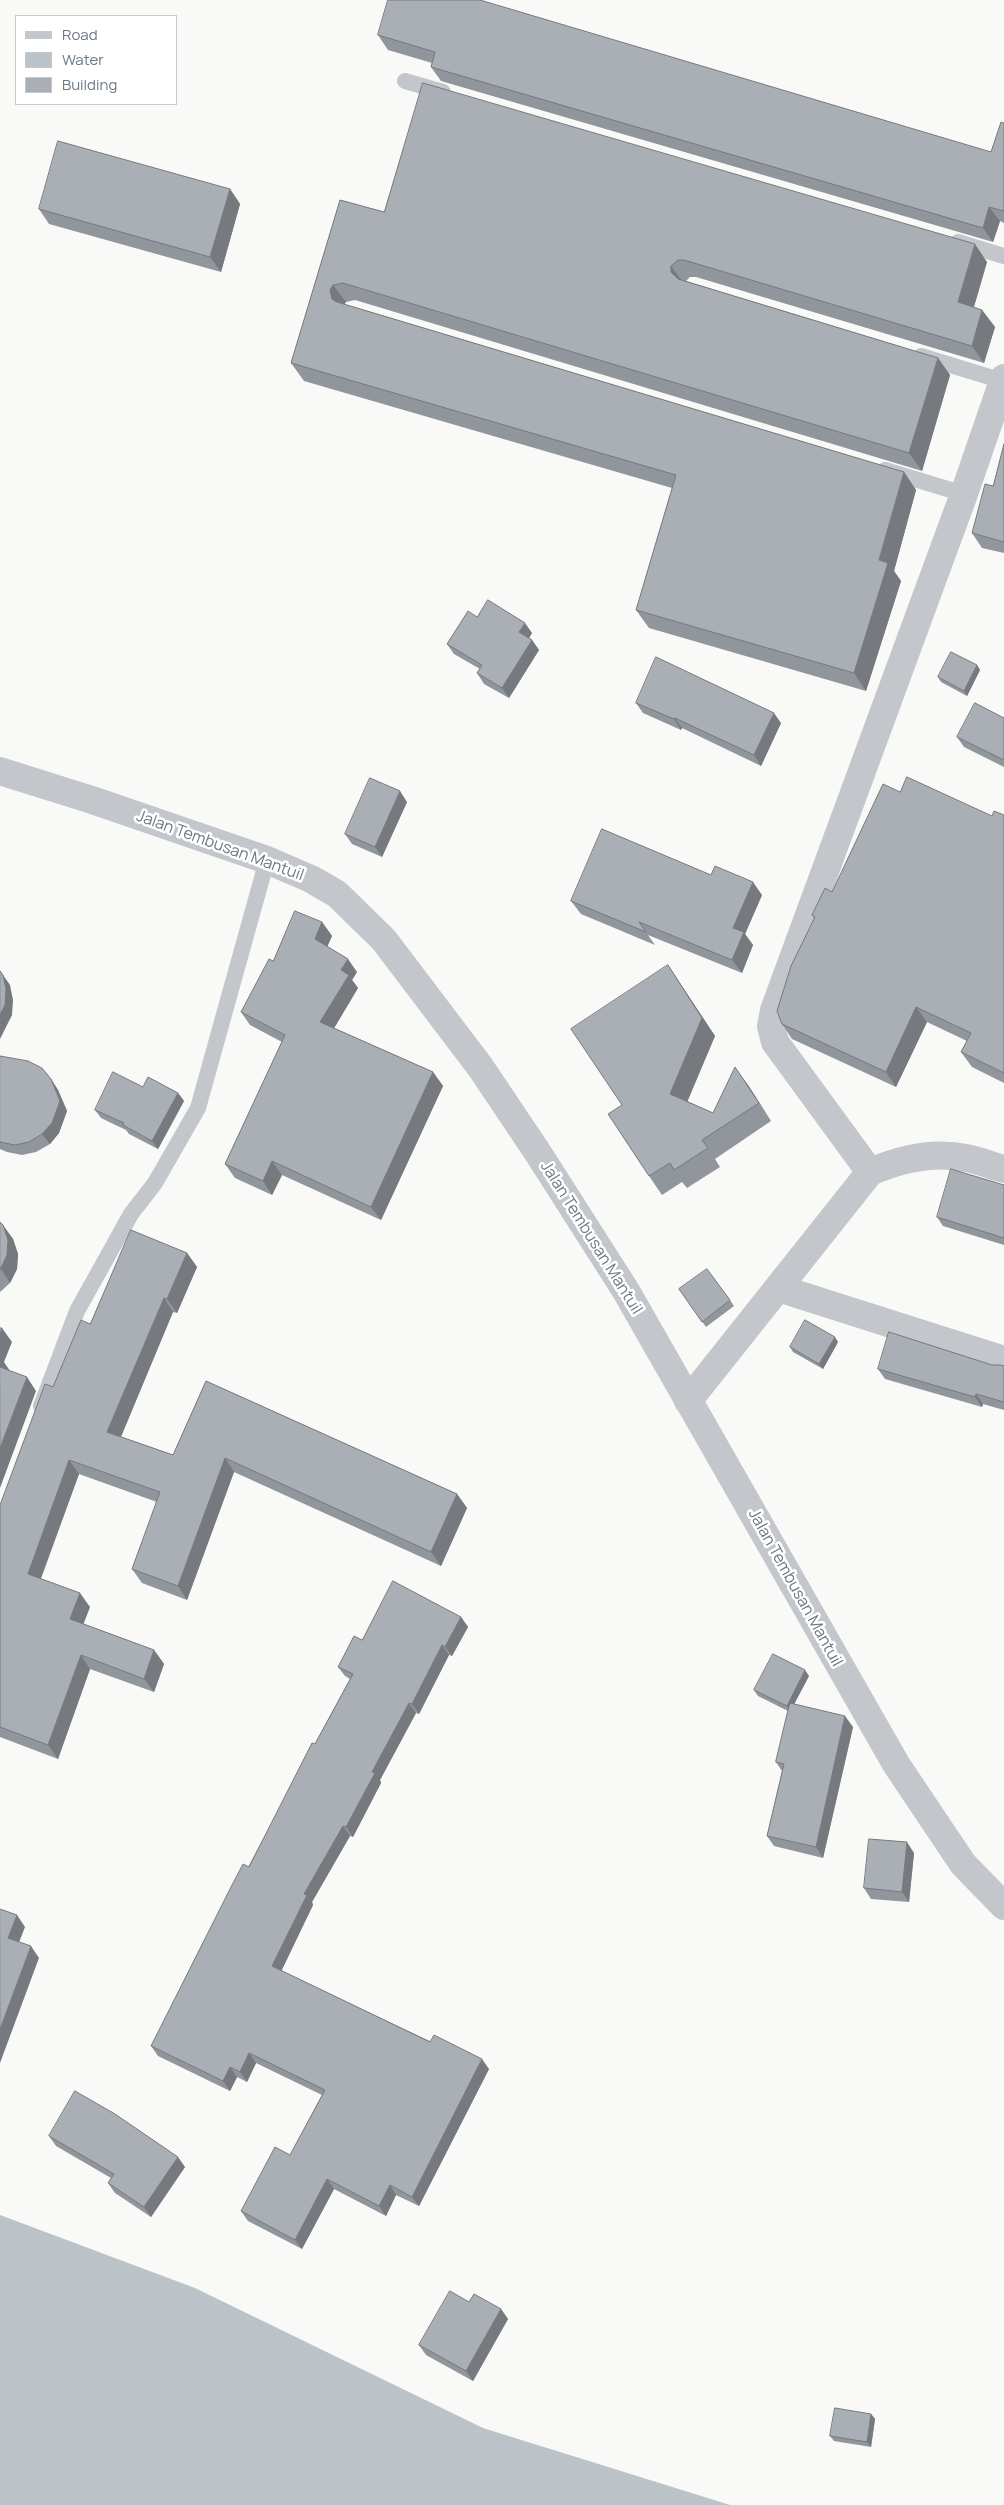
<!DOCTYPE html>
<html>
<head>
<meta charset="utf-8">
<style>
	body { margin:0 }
	#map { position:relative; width:1004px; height:2505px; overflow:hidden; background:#f9f9f7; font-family:Manrope,sans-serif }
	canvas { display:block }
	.legend { position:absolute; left:15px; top:15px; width:162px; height:90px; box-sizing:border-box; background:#fff; border:1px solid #c4c9ce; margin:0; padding:6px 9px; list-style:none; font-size:15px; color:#6c7785 }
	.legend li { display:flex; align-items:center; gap:10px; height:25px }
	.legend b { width:25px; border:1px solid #c4c9ce }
</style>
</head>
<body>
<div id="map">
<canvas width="1004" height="2505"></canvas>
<ul class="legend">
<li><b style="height:6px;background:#c3c6ca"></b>Road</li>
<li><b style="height:14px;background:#bbc3c9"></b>Water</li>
<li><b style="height:14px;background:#a9afb5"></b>Building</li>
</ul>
</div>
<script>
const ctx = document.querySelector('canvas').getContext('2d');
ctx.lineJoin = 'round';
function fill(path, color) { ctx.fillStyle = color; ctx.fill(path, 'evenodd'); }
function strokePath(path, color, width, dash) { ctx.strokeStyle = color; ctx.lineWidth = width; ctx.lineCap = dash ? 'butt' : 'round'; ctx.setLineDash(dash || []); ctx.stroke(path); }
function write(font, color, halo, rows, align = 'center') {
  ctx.font = font + ' Manrope,sans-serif'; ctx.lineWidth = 5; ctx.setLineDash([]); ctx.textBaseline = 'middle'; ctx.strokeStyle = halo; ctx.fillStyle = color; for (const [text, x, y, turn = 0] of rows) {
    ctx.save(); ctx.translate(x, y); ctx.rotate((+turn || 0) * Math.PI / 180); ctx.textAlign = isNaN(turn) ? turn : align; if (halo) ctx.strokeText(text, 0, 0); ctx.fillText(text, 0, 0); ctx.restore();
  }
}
fill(new Path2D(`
	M 0,2215 L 195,2288 L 483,2428 L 730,2505 L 0,2505 Z`), '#bbc3c9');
strokePath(new Path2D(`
	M 405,81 L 443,92
	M 958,242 L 1004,256
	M 921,356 L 1003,381
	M 885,470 L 964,494
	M 41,1406 L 77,1311 L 131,1214 L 155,1183 L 198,1108 L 267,860`), '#c3c6ca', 16);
strokePath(new Path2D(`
	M 870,1172 L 775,1042 L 771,1026 L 774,1010 L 964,494 L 1004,378
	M 778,1288 L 1004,1360
	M 688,1401 L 870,1172 C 900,1159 933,1151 966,1158 C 979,1160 992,1166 1004,1169`), '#c3c6ca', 28);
strokePath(new Path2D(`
	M 0,771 L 92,800 L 267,860 L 311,879 L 337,894 L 384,940 L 481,1068 L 538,1153 L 626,1291 L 896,1764 L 963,1864 L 1004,1906`), '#c3c6ca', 28);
fill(new Path2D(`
	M 378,35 L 991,152 L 1004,123 L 1004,223 L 1000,221 L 993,242 L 441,81 L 431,67 L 432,63 L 388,50 Z
	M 230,189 L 240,204 L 221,272 L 49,224 L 39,209 Z
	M 340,200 L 384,212 L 987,262 L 974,307 L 982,310 L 995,327 L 984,363 L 696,277 L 690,277 L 686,281 L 938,358 L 950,375 L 922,471 L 355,300 L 346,302 L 344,304 L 904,472 L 916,490 L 894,571 L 901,581 L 866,691 L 649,628 L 636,610 L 672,488 L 304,381 L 291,363 Z
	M 1004,444 L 1004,553 L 982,548 L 972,533 L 993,486 Z
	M 477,617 L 532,633 L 529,638 L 532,640 L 539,650 L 509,698 L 484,684 L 477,673 L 480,669 L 454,654 L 447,644 Z
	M 977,665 L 980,670 L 967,696 L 941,682 L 938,677 Z
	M 636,703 L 781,723 L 761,766 L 682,728 L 681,730 L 643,713 Z
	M 1004,718 L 1004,767 L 964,747 L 957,737 Z
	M 900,792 L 992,816 L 1004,815 L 1004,1083 L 972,1067 L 961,1052 L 967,1041 L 927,1022 L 896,1087 L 792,1039 L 782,1024 L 814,918 L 812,915 L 832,892 Z
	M 407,802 L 382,857 L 352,844 L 345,834 Z
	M 711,875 L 762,895 L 745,934 L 753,945 L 742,973 L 648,935 L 655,945 L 581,914 L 571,901 Z
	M 322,922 L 332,936 L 327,946 L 357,972 L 352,980 L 358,988 L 334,1028 L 433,1072 L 443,1086 L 381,1220 L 282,1175 L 272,1195 L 235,1178 L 225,1164 L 282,1042 L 250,1025 L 241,1012 L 273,961 Z
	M 668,965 L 715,1036 L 687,1101 L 713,1113 L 748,1085 L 771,1121 L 715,1159 L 720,1167 L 687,1188 L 682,1182 L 662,1195 L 649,1176 L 622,1105 Z
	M 0,1056 L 51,1079 L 58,1090 L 67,1111 L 59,1133 L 50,1144 L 36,1152 L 22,1155 L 7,1152 L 0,1149 Z
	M 143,1087 L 178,1093 L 184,1101 L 158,1149 L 129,1134 L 126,1130 L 101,1118 L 95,1110 Z
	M 1004,1185 L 1004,1245 L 943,1226 L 937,1217 Z
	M 0,1222 L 13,1239 L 18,1254 L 17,1269 L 10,1283 L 0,1292 Z
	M 187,1253 L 197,1267 L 177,1313 L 173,1312 L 121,1437 L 173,1455 L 206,1381 L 457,1494 L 467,1508 L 441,1566 L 234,1472 L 187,1600 L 142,1583 L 132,1569 L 157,1502 L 79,1474 L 41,1579 L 90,1607 L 83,1624 L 154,1650 L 164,1664 L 154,1692 L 90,1669 L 58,1759 L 0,1737 L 0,1505 L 53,1387 L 90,1324 Z
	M 679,1289 L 730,1300 L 734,1306 L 706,1327 Z
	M 838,1342 L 823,1369 L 793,1352 L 790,1347 Z
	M 992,1365 L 1004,1366 L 1004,1410 L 983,1404 L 982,1407 L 885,1379 L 878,1369 Z
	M 461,1617 L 468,1627 L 452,1656 L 449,1655 L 419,1714 L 416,1713 L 380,1780 L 381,1783 L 353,1837 L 350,1836 L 312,1902 L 313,1905 L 281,1971 L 489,2069 L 419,2206 L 396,2195 L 386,2216 L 334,2189 L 302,2249 L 248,2221 L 241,2211 L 290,2155 L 322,2095 L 256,2063 L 247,2082 L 237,2077 L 230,2091 L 158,2056 L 151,2046 L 350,1679 L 345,1676 L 338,1667 L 362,1640 Z
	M 809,1676 L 794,1704 L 853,1727 L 823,1858 L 774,1846 L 767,1836 L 782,1771 L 776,1762 L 788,1711 L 758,1696 L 754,1690 Z
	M 914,1853 L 909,1902 L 871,1899 L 864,1888 Z
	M 49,2136 L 185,2167 L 151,2217 L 115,2193 L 108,2183 L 111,2178 L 56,2146 Z
	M 469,2302 L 501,2309 L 508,2319 L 473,2381 L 426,2355 L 419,2345 Z
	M 871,2414 L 875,2419 L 871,2447 L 834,2441 L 830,2436 Z`), '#91969c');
fill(new Path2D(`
	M 230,189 L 240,204 L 221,272 L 210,257 Z
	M 989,207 L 1000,221 L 993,242 L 983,228 Z
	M 975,244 L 987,262 L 970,320 L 958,302 Z
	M 671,266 L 684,284 L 683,290 L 671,272 Z
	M 333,285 L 346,302 L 342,308 L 332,299 L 330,290 Z
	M 982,310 L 995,327 L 984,363 L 972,346 Z
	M 938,358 L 950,375 L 922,471 L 909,453 Z
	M 904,472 L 916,490 L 894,571 L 901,581 L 866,691 L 854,673 L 879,560 Z
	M 525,623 L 532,633 L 526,643 L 519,632 Z
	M 532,640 L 539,650 L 509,698 L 502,688 Z
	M 977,665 L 980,670 L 967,696 L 964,691 Z
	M 774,713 L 781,723 L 761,766 L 754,755 Z
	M 675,718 L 682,728 L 681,730 L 674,719 Z
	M 400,791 L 407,802 L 382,857 L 375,847 Z
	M 753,882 L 762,895 L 745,934 L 753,945 L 742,973 L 732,960 L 733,928 Z
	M 322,922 L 332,936 L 325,952 L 315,939 Z
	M 348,959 L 357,972 L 352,980 L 358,988 L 330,1035 L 320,1022 L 341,970 Z
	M 668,965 L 715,1036 L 683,1112 L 670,1094 Z
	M 3,975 L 10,985 L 13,1000 L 12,1015 L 0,1039 L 0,1015 Z
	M 916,1007 L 927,1022 L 896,1087 L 886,1072 Z
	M 735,1067 L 748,1085 L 771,1121 Z
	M 433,1072 L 443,1086 L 381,1220 L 371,1207 Z
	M 51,1079 L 58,1090 L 67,1111 L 59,1133 L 50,1144 L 42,1134 Z
	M 178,1093 L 184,1101 L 158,1149 L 152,1141 Z
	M 272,1161 L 282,1175 L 272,1195 L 263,1181 Z
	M 3,1225 L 13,1239 L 18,1254 L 17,1269 L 10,1283 L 1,1269 Z
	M 187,1253 L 197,1267 L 177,1313 L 167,1299 Z
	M 164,1298 L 173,1312 L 117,1446 L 107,1432 Z
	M 2,1328 L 12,1342 L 4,1362 L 10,1371 L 0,1369 L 0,1335 Z
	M 835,1337 L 838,1342 L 823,1369 L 819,1364 Z
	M 27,1377 L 36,1391 L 0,1488 L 0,1448 Z
	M 976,1394 L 983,1404 L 982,1407 L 975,1397 Z
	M 225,1458 L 234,1472 L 187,1600 L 178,1586 Z
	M 69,1460 L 79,1474 L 37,1588 L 28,1574 Z
	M 457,1494 L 467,1508 L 441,1566 L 431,1552 Z
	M 80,1593 L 90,1607 L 80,1633 L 70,1619 Z
	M 461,1617 L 468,1627 L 452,1656 L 445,1647 Z
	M 442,1645 L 449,1655 L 419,1714 L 412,1704 Z
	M 154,1650 L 164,1664 L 154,1692 L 144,1679 Z
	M 81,1655 L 90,1669 L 58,1759 L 48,1745 Z
	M 805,1670 L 809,1676 L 790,1712 L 787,1706 Z
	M 409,1703 L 416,1713 L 380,1780 L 381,1783 L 353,1837 L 346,1827 L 372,1772 Z
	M 845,1716 L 853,1727 L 823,1858 L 816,1847 Z
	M 343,1826 L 350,1836 L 312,1902 L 313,1905 L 279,1976 L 272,1966 L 304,1894 Z
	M 907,1842 L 914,1853 L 909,1902 L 902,1892 Z
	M 17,1915 L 25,1927 L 16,1950 L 8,1938 Z
	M 31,1946 L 39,1958 L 0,2063 L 0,2029 Z
	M 249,2053 L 256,2063 L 247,2082 L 240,2072 Z
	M 482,2059 L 489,2069 L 419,2206 L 412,2197 Z
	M 230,2067 L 237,2077 L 230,2091 L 223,2081 Z
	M 178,2157 L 185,2167 L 151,2217 L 144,2207 Z
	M 327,2179 L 334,2189 L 302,2249 L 295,2240 Z
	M 390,2185 L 396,2195 L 386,2216 L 379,2206 Z
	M 501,2309 L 508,2319 L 473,2381 L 466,2371 Z
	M 871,2414 L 875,2419 L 871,2447 L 867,2442 Z`), '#767a7f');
const building = new Path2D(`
	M 388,0 L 480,0 L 991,152 L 1001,122 L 1004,123 L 1004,211 L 989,207 L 983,228 L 431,67 L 435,52 L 378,35 Z
	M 423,83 L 975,244 L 958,302 L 982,310 L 972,346 L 684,260 L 678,260 L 671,266 L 671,272 L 678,279 L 938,358 L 909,453 L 343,283 L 333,285 L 330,290 L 332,299 L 337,302 L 904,472 L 879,560 L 888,563 L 854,673 L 636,610 L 676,475 L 291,363 L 340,200 L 384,212 Z
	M 58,141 L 230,189 L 210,257 L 39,209 Z
	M 1004,444 L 1004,542 L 972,533 L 985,484 L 993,486 Z
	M 488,600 L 525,623 L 519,632 L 532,640 L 502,688 L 477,673 L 482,665 L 447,644 L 468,611 L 477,617 Z
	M 951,652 L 977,665 L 964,691 L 938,677 Z
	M 656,657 L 774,713 L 754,755 L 675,718 L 674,719 L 636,703 Z
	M 975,703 L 1004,718 L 1004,760 L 957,737 Z
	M 907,777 L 992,816 L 994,811 L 1004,815 L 1004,1073 L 961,1052 L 971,1033 L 916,1007 L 886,1072 L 782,1024 L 777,1011 L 791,966 L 815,917 L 812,915 L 825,888 L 832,892 L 883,784 L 900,792 Z
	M 370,778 L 400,791 L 375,847 L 345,834 Z
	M 602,829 L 711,875 L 715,866 L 753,882 L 733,928 L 744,932 L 732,960 L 639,922 L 646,932 L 571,901 Z
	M 295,911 L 322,922 L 315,939 L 348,959 L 341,970 L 349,975 L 320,1022 L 433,1072 L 371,1207 L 272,1161 L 263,1181 L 225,1164 L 285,1035 L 241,1012 L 269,959 L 273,961 Z
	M 668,965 L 702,1018 L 670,1094 L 713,1113 L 735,1067 L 759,1103 L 702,1140 L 708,1148 L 674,1170 L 670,1163 L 649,1176 L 608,1114 L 622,1105 L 571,1029 Z
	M 0,971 L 3,975 L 6,989 L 5,1005 L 0,1015 Z
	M 0,1056 L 28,1061 L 42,1068 L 51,1079 L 60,1101 L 52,1123 L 42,1134 L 29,1142 L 15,1145 L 0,1142 Z
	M 113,1072 L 143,1087 L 148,1077 L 178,1093 L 152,1141 L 123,1125 L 124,1123 L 95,1110 Z
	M 951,1169 L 1004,1185 L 1004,1238 L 937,1217 Z
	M 0,1222 L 3,1225 L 8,1240 L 7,1255 L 0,1270 Z
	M 131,1230 L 187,1253 L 167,1299 L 164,1298 L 107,1432 L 173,1455 L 206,1381 L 457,1494 L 431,1552 L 225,1458 L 178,1586 L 132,1569 L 160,1492 L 69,1460 L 28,1574 L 80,1593 L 70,1619 L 154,1650 L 144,1679 L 81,1655 L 48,1745 L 0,1727 L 0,1505 L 45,1384 L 53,1387 L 81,1320 L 90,1324 Z
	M 707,1269 L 730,1300 L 702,1322 L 679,1289 Z
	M 805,1320 L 835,1337 L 819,1364 L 790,1347 Z
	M 0,1328 L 2,1328 L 0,1335 Z
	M 889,1332 L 992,1365 L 1000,1365 L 1004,1366 L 1004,1402 L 976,1394 L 975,1397 L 878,1369 Z
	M 0,1367 L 27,1377 L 0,1448 Z
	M 393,1581 L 461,1617 L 445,1647 L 442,1645 L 412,1704 L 409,1703 L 372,1772 L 375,1773 L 346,1827 L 343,1826 L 304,1894 L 307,1895 L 272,1966 L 430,2042 L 434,2035 L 482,2059 L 412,2197 L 390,2185 L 379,2206 L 327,2179 L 295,2240 L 241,2211 L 275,2147 L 290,2155 L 325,2090 L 249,2053 L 240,2072 L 230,2067 L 223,2081 L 151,2046 L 231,1887 L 243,1864 L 249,1867 L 312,1743 L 315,1744 L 353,1674 L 338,1667 L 354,1636 L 362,1640 Z
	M 773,1654 L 805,1670 L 787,1706 L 754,1690 Z
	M 790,1703 L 845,1716 L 816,1847 L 767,1836 L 784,1764 L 776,1762 Z
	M 869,1839 L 907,1842 L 902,1892 L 864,1888 Z
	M 0,1909 L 17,1915 L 8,1938 L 31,1946 L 0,2029 Z
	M 75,2091 L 115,2114 L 178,2157 L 144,2207 L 108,2183 L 114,2174 L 49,2136 Z
	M 450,2291 L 469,2302 L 474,2294 L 501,2309 L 466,2371 L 419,2345 Z
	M 835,2408 L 871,2414 L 867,2442 L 830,2436 Z`);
fill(building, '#a9afb5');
strokePath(building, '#767a7f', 1);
write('16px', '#6c7785', '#fff', [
	["Jalan Tembusan Mantuil",220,846,20],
	["Jalan Tembusan Mantuil",591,1238,58],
	["Jalan Tembusan Mantuil",795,1588,61]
]);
</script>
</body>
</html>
